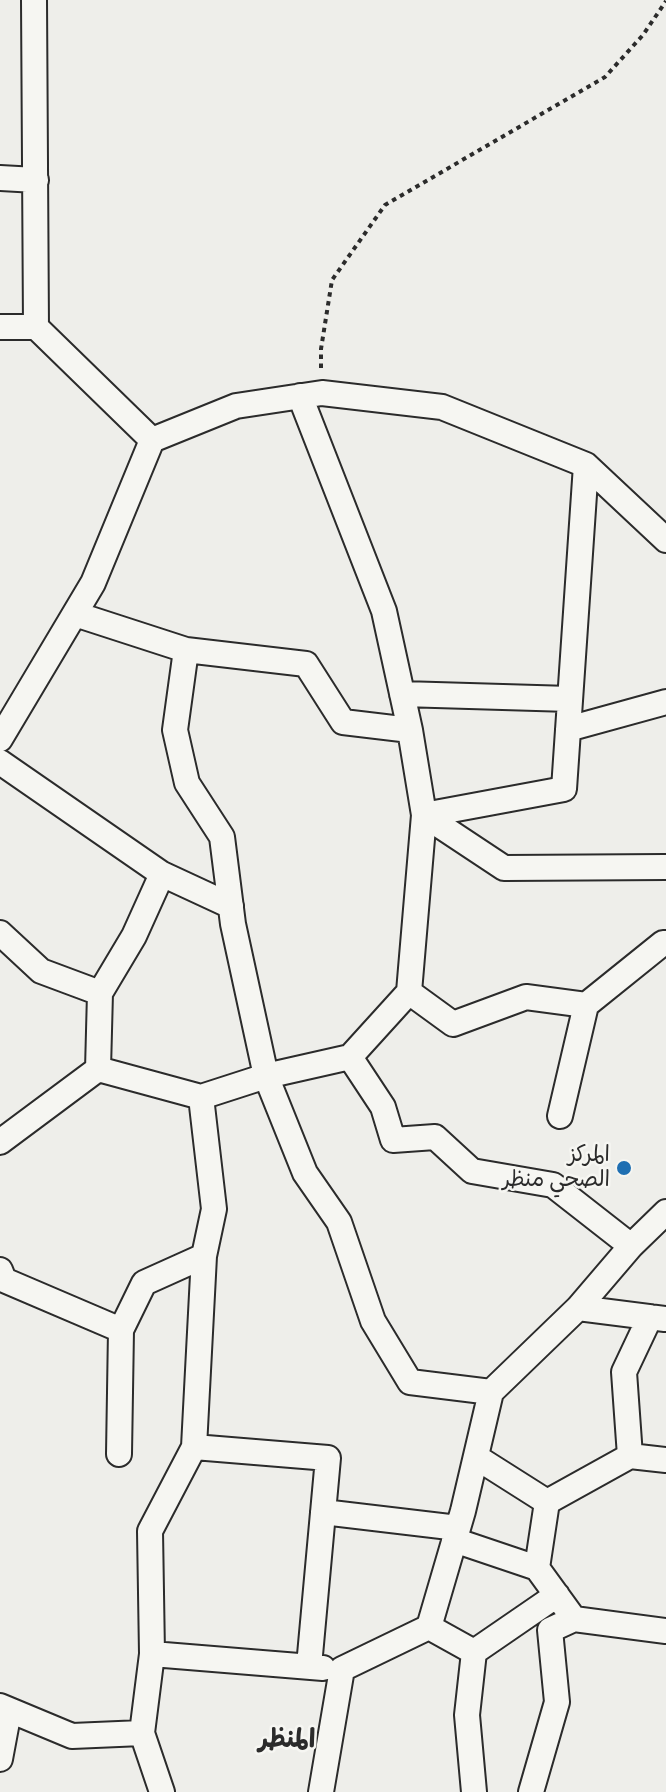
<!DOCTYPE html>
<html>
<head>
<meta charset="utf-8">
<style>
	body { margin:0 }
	canvas { display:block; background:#eeeeea }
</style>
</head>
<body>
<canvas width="666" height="1792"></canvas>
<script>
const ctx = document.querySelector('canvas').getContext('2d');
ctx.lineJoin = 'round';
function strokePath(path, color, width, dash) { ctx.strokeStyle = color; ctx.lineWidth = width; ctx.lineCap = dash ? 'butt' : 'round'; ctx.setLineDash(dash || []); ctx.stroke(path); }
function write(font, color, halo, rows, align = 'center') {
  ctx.font = font + ' "Patrick Hand","Playpen Sans Arabic",sans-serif'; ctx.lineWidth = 5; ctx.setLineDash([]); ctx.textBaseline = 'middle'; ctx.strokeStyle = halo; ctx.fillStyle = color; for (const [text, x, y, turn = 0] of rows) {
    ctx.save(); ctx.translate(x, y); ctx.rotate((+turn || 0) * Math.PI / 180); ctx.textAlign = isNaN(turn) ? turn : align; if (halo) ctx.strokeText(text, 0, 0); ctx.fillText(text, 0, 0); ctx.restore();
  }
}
const street = new Path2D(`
	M 34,0 L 36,327 L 152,440
	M 0,178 L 36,180
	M 0,327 L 36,327
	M 586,465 L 564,789 L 424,815 L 504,868 L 666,867
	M 75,614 L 186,650 L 306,664 L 343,722 L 410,730
	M 186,650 L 175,730 L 187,783 L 222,837 L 233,924 L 266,1076 L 305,1173 L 339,1222 L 373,1321 L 410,1382 L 491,1392
	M 402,694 L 570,699
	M 568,729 L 666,702
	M 0,739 L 93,583 L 152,440 L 236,406 L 322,393 L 442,407 L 586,465 L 666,540
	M 0,762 L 162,874 L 231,906
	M 0,933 L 41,971 L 100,993
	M 409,992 L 453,1024 L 526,997 L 586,1005
	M 350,1057 L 383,1107 L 393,1140 L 435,1137 L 472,1171 L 553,1185 L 631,1246
	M 98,1069 L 201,1097 L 266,1076 L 350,1057 L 409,992 L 424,815 L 410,730 L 384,611 L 300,396
	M 560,1116 L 586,1005 L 663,943 L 666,943
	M 0,1142 L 98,1069 L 100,993 L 134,936 L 162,874
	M 0,1270 L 4,1280 L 121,1330
	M 578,1308 L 665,1319
	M 194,1447 L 328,1458 L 309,1666
	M 119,1454 L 121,1330 L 144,1283 L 204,1256 L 214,1209 L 201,1097
	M 630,1456 L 624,1372 L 650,1317
	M 476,1457 L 547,1502
	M 323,1512 L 458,1528
	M 454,1540 L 537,1568 L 574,1619 L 666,1631
	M 537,1568 L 547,1502 L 630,1456 L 666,1460
	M 429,1627 L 474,1652
	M 152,1654 L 323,1668
	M 0,1706 L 72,1736 L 142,1733
	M 0,1759 L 9,1711
	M 162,1792 L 142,1733 L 152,1654 L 150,1531 L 194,1447 L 204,1256
	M 321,1792 L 342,1669 L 429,1627 L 463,1511 L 491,1392 L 578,1308 L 631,1246 L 666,1212
	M 474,1792 L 467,1715 L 474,1652 L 557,1595
	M 531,1792 L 557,1702 L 550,1630 L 574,1619`);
strokePath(street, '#2b2b2b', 28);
strokePath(new Path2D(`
	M 321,368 L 321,349 L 332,280 L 385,205 L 605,77 L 643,35 L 666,1`), '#2b2b2b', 4, [4.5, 4.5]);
strokePath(street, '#f6f6f2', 24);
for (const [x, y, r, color] of [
	[624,1168,8,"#1f6fb2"]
]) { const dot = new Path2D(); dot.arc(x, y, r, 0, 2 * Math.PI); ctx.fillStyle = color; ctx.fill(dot); strokePath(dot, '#f6f6f2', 2); }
write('22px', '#2b2b2b', '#f6f6f2', [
	["المركز",610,1155],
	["الصحي منظر",610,1180]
], 'right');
write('bold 26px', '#2b2b2b', '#f6f6f2', [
	["المنظر",287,1740]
]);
</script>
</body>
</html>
